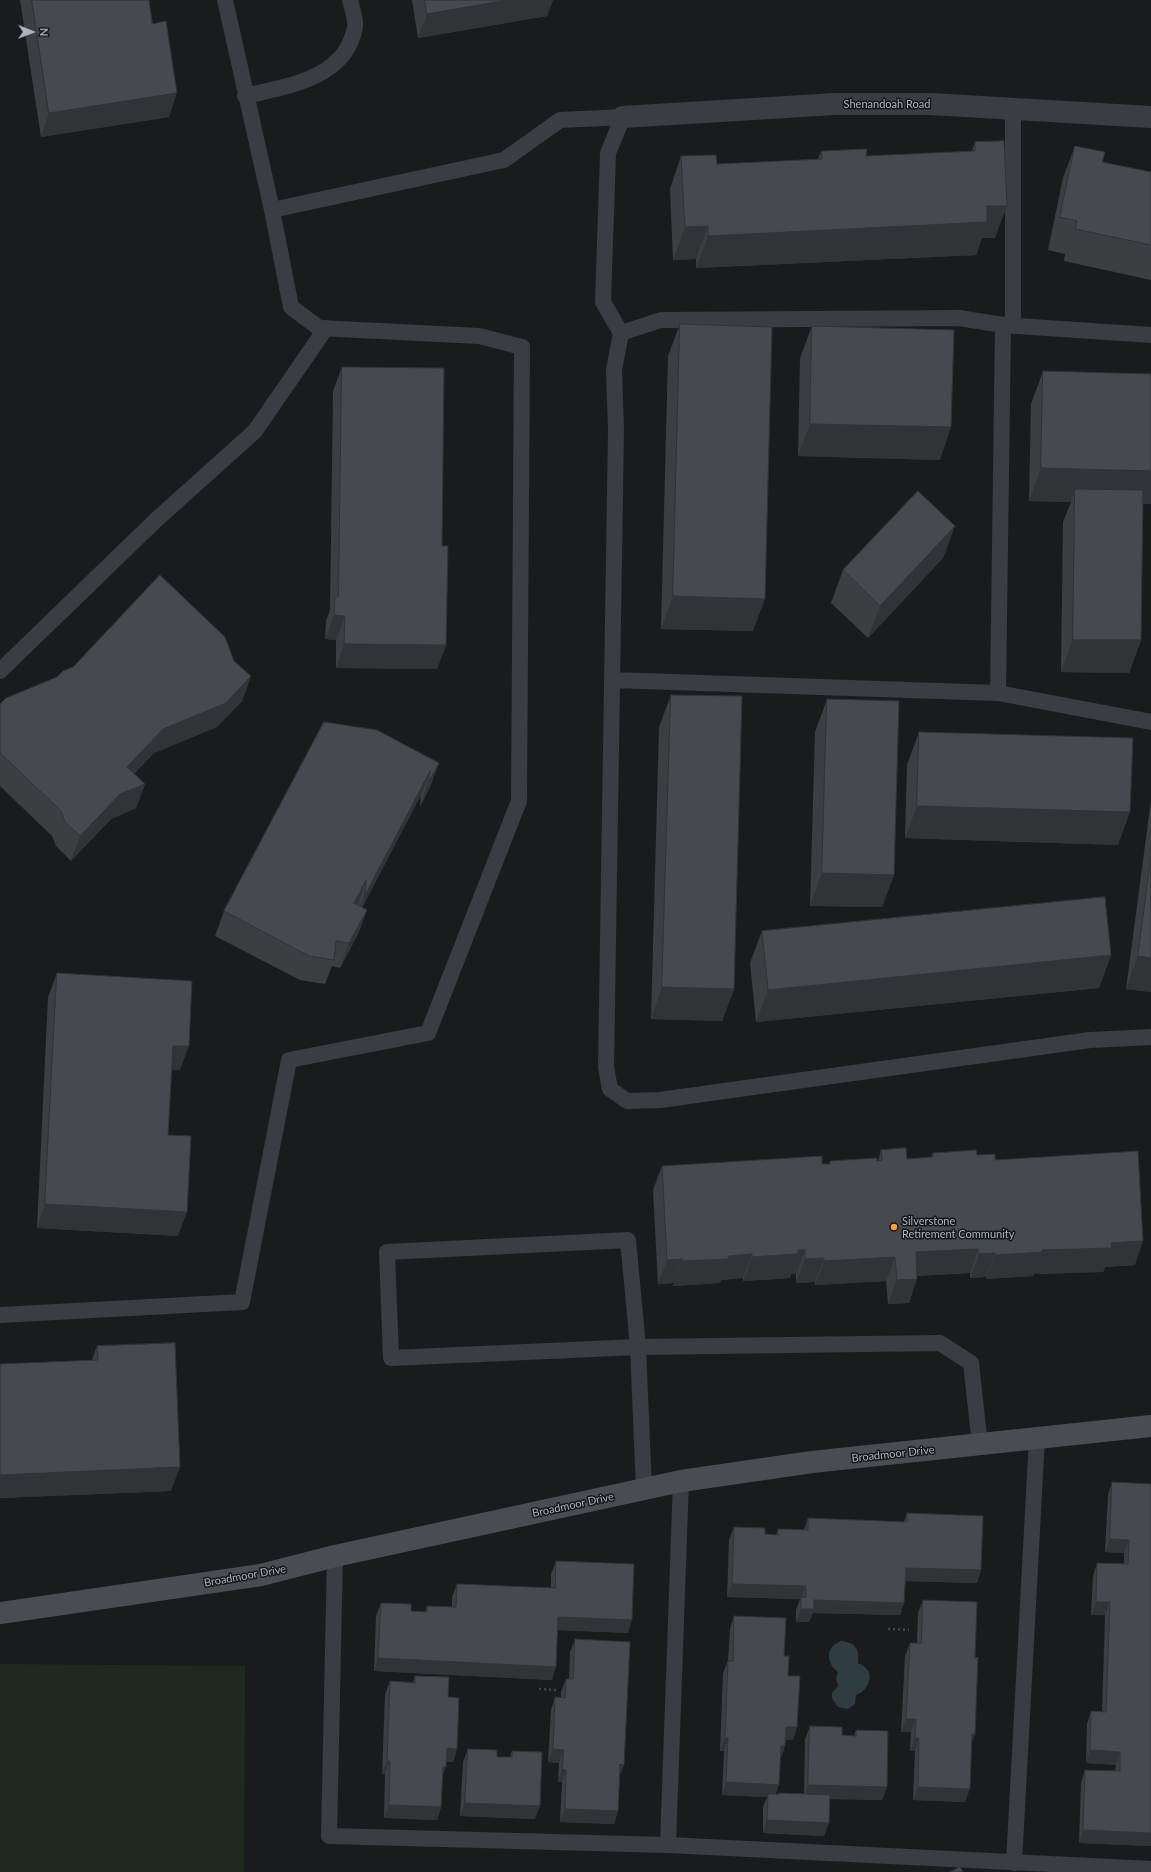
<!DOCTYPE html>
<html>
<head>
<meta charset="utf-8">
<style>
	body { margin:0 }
	#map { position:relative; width:1151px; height:1872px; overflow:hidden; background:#1a1b1d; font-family:Lato,sans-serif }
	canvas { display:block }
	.north { position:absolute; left:12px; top:12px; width:40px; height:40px; -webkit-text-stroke:3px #151618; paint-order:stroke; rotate:91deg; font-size:11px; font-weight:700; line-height:16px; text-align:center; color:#acb4bd }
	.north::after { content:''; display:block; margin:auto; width:14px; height:18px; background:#acb4bd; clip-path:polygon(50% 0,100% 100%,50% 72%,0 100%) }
</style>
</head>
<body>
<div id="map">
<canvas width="1151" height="1872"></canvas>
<div class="north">N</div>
</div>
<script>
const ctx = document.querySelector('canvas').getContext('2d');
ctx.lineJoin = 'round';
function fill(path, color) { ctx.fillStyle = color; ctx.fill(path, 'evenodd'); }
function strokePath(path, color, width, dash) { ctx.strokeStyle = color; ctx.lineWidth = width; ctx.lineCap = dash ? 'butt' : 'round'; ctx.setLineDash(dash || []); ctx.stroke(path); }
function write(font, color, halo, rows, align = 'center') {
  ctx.font = font + ' Lato,sans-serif'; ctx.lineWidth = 3; ctx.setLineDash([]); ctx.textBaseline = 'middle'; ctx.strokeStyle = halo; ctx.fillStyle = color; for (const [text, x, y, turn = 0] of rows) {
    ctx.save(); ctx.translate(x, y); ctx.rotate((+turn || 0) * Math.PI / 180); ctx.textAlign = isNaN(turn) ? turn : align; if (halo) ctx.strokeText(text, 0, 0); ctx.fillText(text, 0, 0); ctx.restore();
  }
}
fill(new Path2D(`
	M 0,1664 L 245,1666 L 244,1872 L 0,1872 Z`), '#202920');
fill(new Path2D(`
	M 841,1641 C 855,1642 860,1649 858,1663 C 860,1664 864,1666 866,1668 C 875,1677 866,1692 856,1695 L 855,1704 L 848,1709 L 838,1707 L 832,1698 L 832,1693 L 838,1686 L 836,1678 L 838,1672 C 826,1663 825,1647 841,1641 Z`), '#2f3d42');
strokePath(new Path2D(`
	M 888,1629 L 909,1630
	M 539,1689 L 558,1690`), '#414549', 2.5, [2, 3]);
strokePath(new Path2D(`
	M 245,96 C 287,86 346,79 355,27 C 356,19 352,8 350,0
	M 1013,109 L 1013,326
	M 272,210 L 504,160 L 560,120 L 623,117 L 608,153 L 603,302 L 621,333
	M 1151,335 L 1003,325 L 959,318 L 661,320 L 621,333 L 614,370 L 616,430 L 606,1067 L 610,1089 L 627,1101 L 660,1100 L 1090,1040 L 1151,1037
	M 0,671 L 156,520 L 255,431 L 326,328
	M 612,680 L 998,693 L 1151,722
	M 998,693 L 1003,325
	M 628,1240 L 638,1347 L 391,1358 L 387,1252 Z
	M 0,1315 L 242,1302 L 289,1060 L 428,1033 L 519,801 L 522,347 L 479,336 L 319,328 L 291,307 L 272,210 L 225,0
	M 681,1481 L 668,1845 L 1151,1869
	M 644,1489 L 638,1347 L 940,1343 L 971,1363 L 980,1445
	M 335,1556 L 329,1836 L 668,1845
	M 1014,1863 L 1037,1438`), '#3b3d42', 16);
strokePath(new Path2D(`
	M 623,117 L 835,104 L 931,104 L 1151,117`), '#3b3d42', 22);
strokePath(new Path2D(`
	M 0,1613 L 261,1575 L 335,1556 L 681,1481 L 812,1462 L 1151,1426`), '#494d52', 22);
fill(new Path2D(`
	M 20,0 L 149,0 L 169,117 L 41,137 Z
	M 412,0 L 553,0 L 547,16 L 418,38 Z
	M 975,142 L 995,238 L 982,238 L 976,255 L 696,268 L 696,259 L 673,260 L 670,189 L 681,156 L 717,164 L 818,159 L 821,151 L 866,156 L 972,151 Z
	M 1075,146 L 1102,162 L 1151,172 L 1151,280 L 1064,261 L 1065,254 L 1048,250 L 1063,178 Z
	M 680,324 L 753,631 L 661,629 L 668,356 Z
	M 812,326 L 940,460 L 798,456 L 800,358 Z
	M 342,367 L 442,546 L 446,645 L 437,669 L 336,668 L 336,640 L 325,639 L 326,621 L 330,610 L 333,391 Z
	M 1043,371 L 1143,504 L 1141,640 L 1129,673 L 1061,672 L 1063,522 L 1071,502 L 1029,501 L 1031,404 Z
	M 955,526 L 943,558 L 868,638 L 831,603 L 843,570 Z
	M 234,661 L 251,676 L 242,701 L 217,727 L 154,753 L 134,774 L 145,784 L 136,808 L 111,819 L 71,861 L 56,846 L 52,836 L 0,786 L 0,704 L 57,677 Z
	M 671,695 L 734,989 L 722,1021 L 651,1019 L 659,727 Z
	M 827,699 L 894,875 L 882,907 L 810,906 L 815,732 Z
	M 919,732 L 1118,845 L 905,838 L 907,765 Z
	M 439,763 L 430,787 L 420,807 L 421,795 L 362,907 L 367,910 L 358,934 L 340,968 L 332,966 L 325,984 L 300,980 L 215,936 L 224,911 Z
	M 1151,800 L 1151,992 L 1126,989 Z
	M 762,931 L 1111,955 L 1099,988 L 756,1022 L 750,963 Z
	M 57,973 L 180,1070 L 171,1070 L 168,1135 L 178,1236 L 37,1228 L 48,997 Z
	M 881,1150 L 907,1159 L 931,1157 L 933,1153 L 977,1155 L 995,1160 L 1135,1265 L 1105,1267 L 1103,1272 L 1034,1274 L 1033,1276 L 986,1279 L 986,1277 L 970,1278 L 970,1273 L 917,1276 L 909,1303 L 888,1304 L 886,1281 L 815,1285 L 815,1282 L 796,1283 L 796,1274 L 791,1274 L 790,1278 L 743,1281 L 743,1278 L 721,1280 L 720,1283 L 673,1286 L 674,1283 L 658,1284 L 653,1190 L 662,1166 L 822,1164 L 829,1164 L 830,1161 L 878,1161 Z
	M 97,1346 L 171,1491 L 0,1498 L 0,1364 L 92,1360 Z
	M 1112,1482 L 1151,1484 L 1151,1846 L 1079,1843 L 1081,1783 L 1085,1770 L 1115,1771 L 1116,1765 L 1086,1763 L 1087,1724 L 1091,1711 L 1102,1712 L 1105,1615 L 1091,1615 L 1093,1576 L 1097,1563 L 1124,1564 L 1124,1553 L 1105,1552 L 1108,1495 Z
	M 907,1513 L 981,1570 L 977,1583 L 905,1581 L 904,1603 L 900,1615 L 813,1613 L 809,1622 L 796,1622 L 796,1610 L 800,1599 L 727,1597 L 729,1540 L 734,1527 L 765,1534 L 776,1535 L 778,1529 L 804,1530 L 808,1518 L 904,1522 Z
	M 556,1561 L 628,1633 L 558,1630 L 552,1680 L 374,1671 L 376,1616 L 381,1603 L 411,1611 L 425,1612 L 427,1606 L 452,1607 L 452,1597 L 457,1584 L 551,1588 L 551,1574 Z
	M 923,1600 L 975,1658 L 972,1743 L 965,1802 L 913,1800 L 915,1751 L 910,1751 L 911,1732 L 901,1732 L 905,1656 L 910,1643 L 917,1643 L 918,1613 Z
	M 734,1616 L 784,1656 L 797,1727 L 793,1740 L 786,1740 L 785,1746 L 780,1759 L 776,1794 L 778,1794 L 779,1793 L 804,1794 L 805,1739 L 810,1726 L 842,1735 L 854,1736 L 856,1730 L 887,1787 L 882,1800 L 830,1799 L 824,1836 L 763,1833 L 763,1807 L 767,1797 L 722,1795 L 724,1751 L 720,1751 L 723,1673 L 728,1661 L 730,1629 Z
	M 575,1639 L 620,1777 L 618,1811 L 614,1824 L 560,1822 L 562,1782 L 558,1782 L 559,1763 L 548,1762 L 551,1710 L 555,1697 L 561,1698 L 561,1692 L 566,1679 L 569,1679 L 570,1652 Z
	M 415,1676 L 448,1697 L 457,1749 L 453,1762 L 446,1762 L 442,1778 L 441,1807 L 437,1820 L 384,1818 L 385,1774 L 382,1774 L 385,1694 L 390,1681 L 413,1682 Z
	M 468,1749 L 497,1757 L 510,1757 L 512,1751 L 535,1819 L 460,1816 L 463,1762 Z`), '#3c3f42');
fill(new Path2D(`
	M 507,0 L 553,0 L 547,16 L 418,38 L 427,14 Z
	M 177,93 L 169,117 L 41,137 L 49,113 Z
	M 987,206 L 1007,206 L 995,238 L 982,238 L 976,255 L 696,268 L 708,236 Z
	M 708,226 L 696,259 L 673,260 L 685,227 Z
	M 810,424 L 951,427 L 940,460 L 798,456 Z
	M 1041,468 L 1151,471 L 1151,504 L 1075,502 L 1075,489 L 1071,502 L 1029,501 Z
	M 955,526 L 943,558 L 868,638 L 880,606 Z
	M 673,596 L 765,599 L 753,631 L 661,629 Z
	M 334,615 L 345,616 L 336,640 L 325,639 Z
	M 1073,640 L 1141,640 L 1129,673 L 1061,672 Z
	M 344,644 L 446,645 L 437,669 L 336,668 Z
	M 251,676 L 242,701 L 217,727 L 154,753 L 118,791 L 127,767 L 163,729 Z
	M 439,763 L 430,787 L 420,807 L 428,783 Z
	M 430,771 L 421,795 L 356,920 L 365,895 Z
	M 145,784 L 136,808 L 111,819 L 71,861 L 80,836 L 120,794 Z
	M 917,806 L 1130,812 L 1118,845 L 905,838 Z
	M 822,873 L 894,875 L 882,907 L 810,906 Z
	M 366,880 L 358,904 L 346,927 L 354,903 Z
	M 367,910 L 358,934 L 340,968 L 349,943 Z
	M 1111,955 L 1099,988 L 756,1022 L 768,990 Z
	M 1138,956 L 1151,958 L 1151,992 L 1126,989 Z
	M 662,987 L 734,989 L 722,1021 L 651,1019 Z
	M 173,1046 L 189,1046 L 180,1070 L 164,1070 Z
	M 45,1204 L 187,1212 L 178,1236 L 37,1228 Z
	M 1143,1241 L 1135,1265 L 1105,1267 L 1103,1272 L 1034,1274 L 1033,1276 L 986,1279 L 995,1255 L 1111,1243 Z
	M 978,1249 L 970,1273 L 907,1276 L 916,1252 Z
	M 798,1250 L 805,1250 L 796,1274 L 791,1274 L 790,1278 L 743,1281 L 752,1257 Z
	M 995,1253 L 986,1277 L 970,1278 L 979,1254 Z
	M 752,1254 L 743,1278 L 721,1280 L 720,1283 L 673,1286 L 682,1261 L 728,1256 Z
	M 895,1257 L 886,1281 L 815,1285 L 824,1261 Z
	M 824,1258 L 815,1282 L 796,1283 L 805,1259 Z
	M 682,1259 L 674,1283 L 658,1284 L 667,1260 Z
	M 917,1279 L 909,1303 L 888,1304 L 897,1280 Z
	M 180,1467 L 171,1491 L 0,1498 L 0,1475 Z
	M 1110,1539 L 1129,1540 L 1124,1553 L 1105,1552 Z
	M 906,1568 L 981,1570 L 977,1583 L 901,1581 Z
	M 732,1584 L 806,1586 L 801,1599 L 801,1597 L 800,1599 L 727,1597 Z
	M 814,1600 L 904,1603 L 900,1615 L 813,1613 L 809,1622 L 796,1622 L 801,1609 Z
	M 1096,1602 L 1110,1602 L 1105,1615 L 1091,1615 Z
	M 558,1617 L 632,1620 L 628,1633 L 554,1630 Z
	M 378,1658 L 556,1667 L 552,1680 L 374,1671 Z
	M 906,1719 L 916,1719 L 911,1732 L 901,1732 Z
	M 786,1727 L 797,1727 L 793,1740 L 782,1740 Z
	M 972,1734 L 975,1734 L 970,1747 Z
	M 725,1738 L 728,1738 L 724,1751 L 720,1751 Z
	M 915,1738 L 919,1738 L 915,1751 L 910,1751 Z
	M 781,1746 L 785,1746 L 781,1759 L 776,1759 Z
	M 447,1748 L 457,1749 L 453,1762 L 442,1761 Z
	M 553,1749 L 564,1750 L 559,1763 L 548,1762 Z
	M 1090,1750 L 1120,1752 L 1116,1765 L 1086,1763 Z
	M 387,1761 L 390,1761 L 385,1774 L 382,1774 Z
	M 620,1764 L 624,1765 L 619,1778 Z
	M 443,1767 L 446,1767 L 441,1780 Z
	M 562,1769 L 566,1770 L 562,1782 L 558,1782 Z
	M 726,1782 L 779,1785 L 774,1798 L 768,1794 L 767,1797 L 722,1795 Z
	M 808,1785 L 887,1787 L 882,1800 L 804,1798 Z
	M 918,1787 L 970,1789 L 965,1802 L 913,1800 Z
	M 465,1803 L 540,1806 L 535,1819 L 460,1816 Z
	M 389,1805 L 441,1807 L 437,1820 L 384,1818 Z
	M 565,1809 L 618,1811 L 614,1824 L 560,1822 Z
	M 767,1820 L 829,1823 L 824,1836 L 763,1833 Z
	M 1083,1830 L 1151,1833 L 1151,1846 L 1079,1843 Z`), '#313336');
const building = new Path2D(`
	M 32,0 L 149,0 L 152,24 L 166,21 L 177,93 L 49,113 Z
	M 425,0 L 507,0 L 427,14 Z
	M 1004,141 L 1007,206 L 987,206 L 987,222 L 708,236 L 708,226 L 685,227 L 681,156 L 716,155 L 717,164 L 822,159 L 821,151 L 867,149 L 866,156 L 975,151 L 975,142 Z
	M 1075,146 L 1105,152 L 1102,162 L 1151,172 L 1151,245 L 1075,229 L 1077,221 L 1060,217 Z
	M 680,324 L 772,327 L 765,599 L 673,596 Z
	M 812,326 L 954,330 L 951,427 L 810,424 Z
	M 342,367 L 444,368 L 442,546 L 448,546 L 446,645 L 344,644 L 345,616 L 334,615 L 335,597 L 338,597 Z
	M 1043,371 L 1151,374 L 1151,471 L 1041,468 Z
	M 1075,489 L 1143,490 L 1141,640 L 1073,640 Z
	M 918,491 L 955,526 L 880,606 L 843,570 Z
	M 160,575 L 225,637 L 234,661 L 251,676 L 226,703 L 163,729 L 127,767 L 145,784 L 120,794 L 80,836 L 65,822 L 61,811 L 0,753 L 0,704 L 6,698 L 57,677 L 63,671 L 73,667 Z
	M 671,695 L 742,696 L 734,989 L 662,987 Z
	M 827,699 L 899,701 L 894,875 L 822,873 Z
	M 324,722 L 377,730 L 439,763 L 428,783 L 430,771 L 365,895 L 366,880 L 354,903 L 367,910 L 349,943 L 336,941 L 334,960 L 309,956 L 224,911 Z
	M 919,732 L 1133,738 L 1130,812 L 917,806 Z
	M 1151,857 L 1151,958 L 1138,956 Z
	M 1105,897 L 1111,955 L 768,990 L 762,931 Z
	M 57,973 L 192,981 L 189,1046 L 173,1046 L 168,1135 L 191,1136 L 187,1212 L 45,1204 Z
	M 906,1148 L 907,1159 L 933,1157 L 933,1153 L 976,1150 L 977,1155 L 995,1154 L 995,1160 L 1138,1151 L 1143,1241 L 1111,1243 L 1112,1248 L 1042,1250 L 1042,1252 L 995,1255 L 995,1253 L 979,1254 L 978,1249 L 916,1252 L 917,1279 L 897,1280 L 895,1257 L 824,1261 L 824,1258 L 805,1259 L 805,1250 L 798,1250 L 798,1254 L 752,1257 L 752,1254 L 728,1256 L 729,1259 L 682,1261 L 682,1259 L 667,1260 L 662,1166 L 822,1156 L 822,1164 L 830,1164 L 830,1161 L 877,1158 L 877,1161 L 882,1160 L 881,1150 Z
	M 175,1343 L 180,1467 L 0,1475 L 0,1364 L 98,1360 L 97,1346 Z
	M 1112,1482 L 1151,1484 L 1151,1833 L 1083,1830 L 1085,1770 L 1120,1771 L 1120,1752 L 1090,1750 L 1091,1711 L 1106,1712 L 1110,1602 L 1096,1602 L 1097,1563 L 1128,1564 L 1129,1540 L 1110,1539 Z
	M 907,1513 L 983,1516 L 981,1570 L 906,1568 L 904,1603 L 814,1600 L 814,1609 L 801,1609 L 801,1597 L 806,1597 L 806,1586 L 732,1584 L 734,1527 L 765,1528 L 765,1534 L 778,1535 L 778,1529 L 808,1530 L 808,1518 L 907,1522 Z
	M 556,1561 L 634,1564 L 632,1620 L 558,1617 L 556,1667 L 378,1658 L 381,1603 L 411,1604 L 411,1611 L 427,1612 L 427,1606 L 456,1607 L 457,1584 L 555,1588 Z
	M 923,1600 L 977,1602 L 975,1658 L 978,1657 L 975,1734 L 972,1734 L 970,1789 L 918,1787 L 919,1738 L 915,1738 L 916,1719 L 906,1719 L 910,1643 L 921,1643 Z
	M 734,1616 L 786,1618 L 784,1656 L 789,1656 L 788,1676 L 800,1676 L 797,1727 L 786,1727 L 785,1746 L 781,1746 L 779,1785 L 726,1782 L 728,1738 L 725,1738 L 728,1661 L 733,1661 Z
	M 575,1639 L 630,1642 L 624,1765 L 620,1764 L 618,1811 L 565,1809 L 566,1770 L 562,1769 L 564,1750 L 553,1749 L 555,1697 L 565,1698 L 566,1679 L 573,1679 Z
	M 415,1676 L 449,1677 L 448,1697 L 459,1698 L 457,1749 L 447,1748 L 446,1767 L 443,1767 L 441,1807 L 389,1805 L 390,1761 L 387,1761 L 390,1681 L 415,1683 Z
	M 810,1726 L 842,1727 L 842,1735 L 856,1736 L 856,1730 L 888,1731 L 887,1787 L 808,1785 Z
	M 468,1749 L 497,1750 L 497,1757 L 512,1757 L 512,1751 L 542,1752 L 540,1806 L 465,1803 Z
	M 779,1793 L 830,1795 L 829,1823 L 767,1820 L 768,1794 L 779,1794 Z
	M 960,1867 L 963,1872 L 950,1872 Z`);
fill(building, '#46494d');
strokePath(building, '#313336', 1);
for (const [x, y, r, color] of [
	[894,1227,4,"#fc9c33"]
]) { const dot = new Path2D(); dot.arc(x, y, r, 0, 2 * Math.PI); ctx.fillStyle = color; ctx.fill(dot); strokePath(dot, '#151618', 1.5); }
write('11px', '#acb4bd', '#151618', [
	["Shenandoah Road",887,104],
	["Broadmoor Drive",893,1454,-6],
	["Broadmoor Drive",573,1505,-12],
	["Broadmoor Drive",245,1576,-10]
]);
write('11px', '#acb4bd', '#151618', [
	["Silverstone",902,1221],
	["Retirement Community",902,1234]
], 'left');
</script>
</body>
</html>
